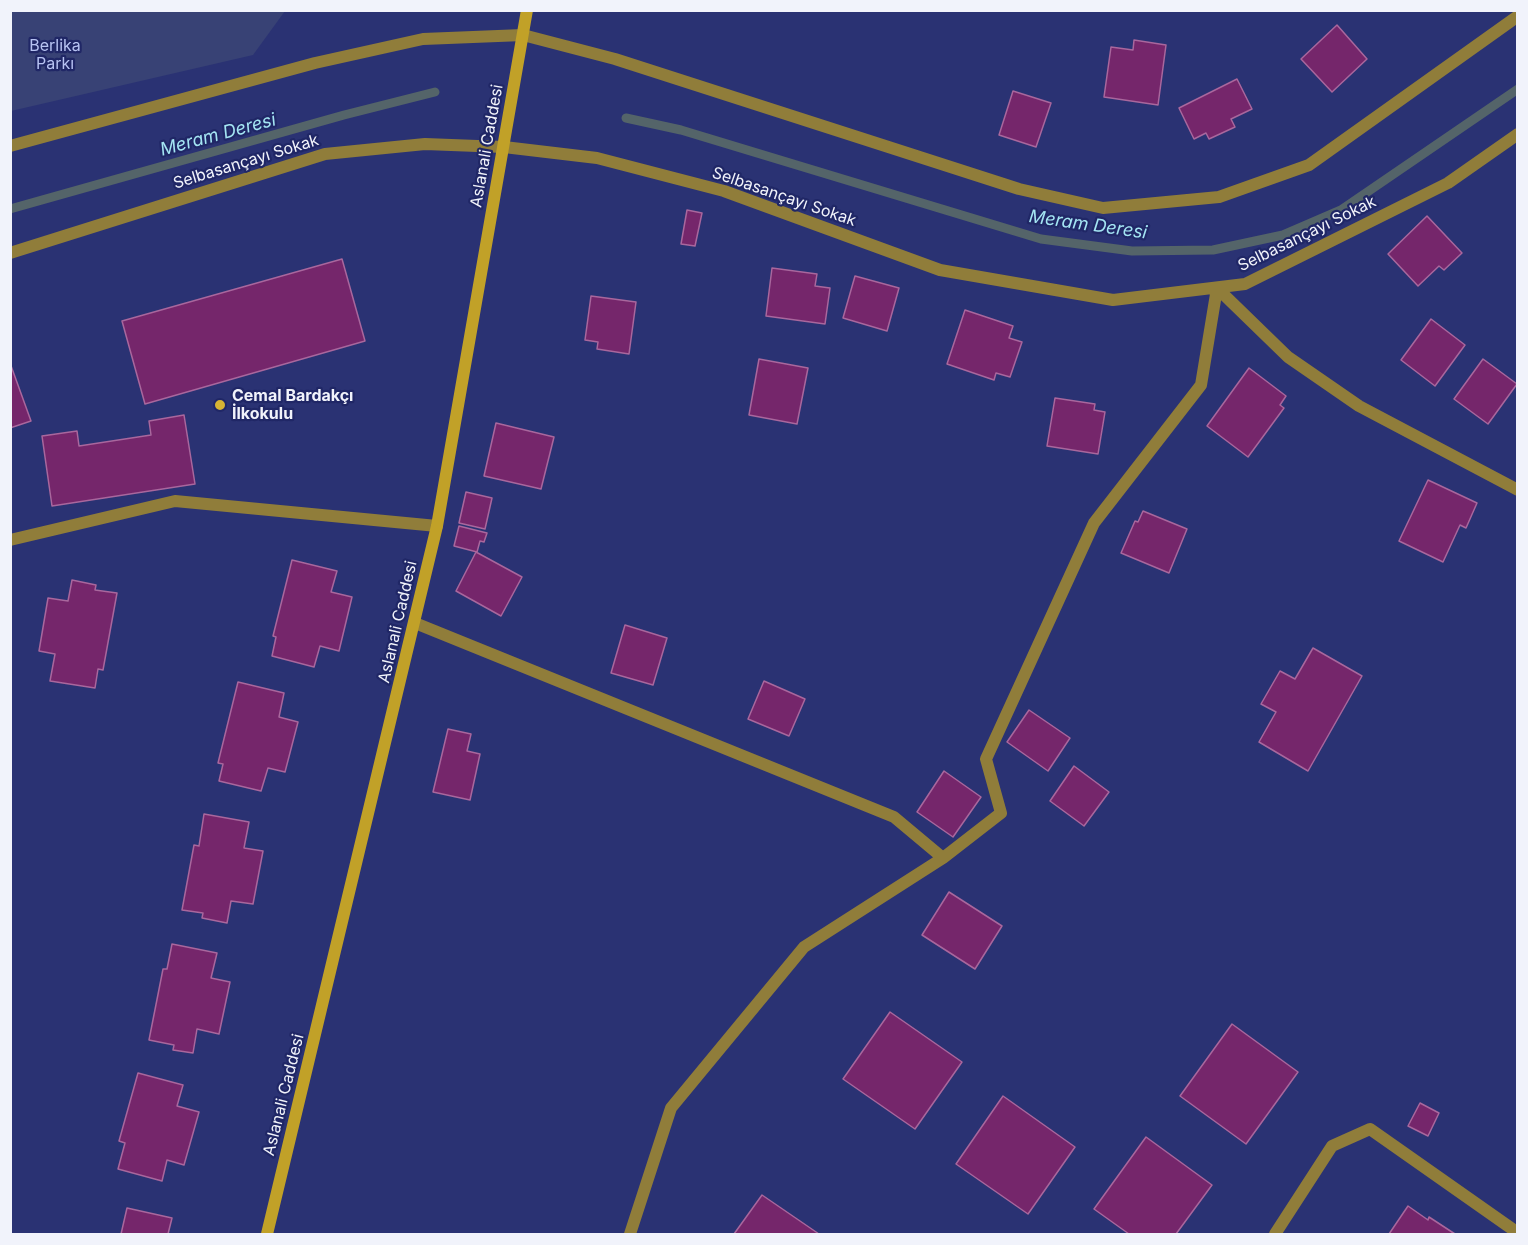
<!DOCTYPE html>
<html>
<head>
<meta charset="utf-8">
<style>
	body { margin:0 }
	#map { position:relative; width:1528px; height:1245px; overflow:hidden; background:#2a3273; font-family:Inter,sans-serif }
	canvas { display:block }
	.frame { position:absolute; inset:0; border:12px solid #f1f3fb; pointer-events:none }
</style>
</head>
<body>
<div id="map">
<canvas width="1528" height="1245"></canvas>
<div class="frame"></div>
</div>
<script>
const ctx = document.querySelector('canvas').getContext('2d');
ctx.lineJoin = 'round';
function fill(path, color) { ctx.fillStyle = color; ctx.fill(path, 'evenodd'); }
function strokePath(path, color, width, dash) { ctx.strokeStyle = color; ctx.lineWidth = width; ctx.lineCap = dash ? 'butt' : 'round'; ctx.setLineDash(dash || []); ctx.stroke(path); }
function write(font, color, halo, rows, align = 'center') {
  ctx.font = font + ' Inter,sans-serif'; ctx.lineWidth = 4.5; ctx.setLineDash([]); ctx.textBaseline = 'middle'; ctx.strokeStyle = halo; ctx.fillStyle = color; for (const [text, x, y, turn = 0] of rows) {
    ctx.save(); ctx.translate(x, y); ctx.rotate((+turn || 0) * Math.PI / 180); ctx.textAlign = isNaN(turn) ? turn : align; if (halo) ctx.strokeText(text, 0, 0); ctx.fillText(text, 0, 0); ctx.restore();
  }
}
fill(new Path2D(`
	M 10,11 L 11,10 L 285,11 L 253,55 L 11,111 Z`), '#384275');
strokePath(new Path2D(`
	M 626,118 L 681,130 L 1041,239 L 1132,251 L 1213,250 L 1283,235 L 1341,210 L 1518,89
	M 10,209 L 344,115 L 435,92`), '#546469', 9);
const building = new Path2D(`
	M 1337,25 L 1367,59 L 1332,92 L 1301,59 Z
	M 1134,40 L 1166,45 L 1158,105 L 1104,97 L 1111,47 L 1133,50 Z
	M 1237,79 L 1252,109 L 1231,119 L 1235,127 L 1209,139 L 1206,133 L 1194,139 L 1179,108 Z
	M 1013,91 L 1051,103 L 1036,147 L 999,135 Z
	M 687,210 L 702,213 L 695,246 L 681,244 Z
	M 1427,216 L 1462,253 L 1444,270 L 1439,266 L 1418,286 L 1388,254 Z
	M 342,259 L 365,341 L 145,404 L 122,321 Z
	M 772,268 L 817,274 L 815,286 L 830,288 L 825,324 L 766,316 Z
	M 855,276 L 899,288 L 887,331 L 843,318 Z
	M 591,296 L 636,302 L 629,354 L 597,349 L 598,342 L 585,340 Z
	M 965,310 L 1013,326 L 1009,338 L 1022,342 L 1010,377 L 996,373 L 994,380 L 947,364 Z
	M 1431,319 L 1465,345 L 1435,386 L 1401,360 Z
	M 759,359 L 808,368 L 797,424 L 749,415 Z
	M 1483,359 L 1517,384 L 1488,424 L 1454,399 Z
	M 10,363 L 31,421 L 10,428 Z
	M 1249,368 L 1286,396 L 1280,405 L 1284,408 L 1248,457 L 1207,426 Z
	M 1055,398 L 1095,404 L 1094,410 L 1105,412 L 1098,454 L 1047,446 Z
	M 184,415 L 195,484 L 52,506 L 42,436 L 77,431 L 79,446 L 151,435 L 149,421 Z
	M 496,423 L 554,437 L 541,489 L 484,476 Z
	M 1428,480 L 1477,503 L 1466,528 L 1460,525 L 1443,562 L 1399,541 Z
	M 466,492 L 492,498 L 485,529 L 459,523 Z
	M 1143,511 L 1187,529 L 1169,573 L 1121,553 L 1135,521 L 1138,522 Z
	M 459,526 L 487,533 L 484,542 L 480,541 L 477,552 L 454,546 Z
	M 476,552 L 522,577 L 501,616 L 456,591 Z
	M 292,560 L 337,571 L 331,592 L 352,597 L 339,651 L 320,646 L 314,667 L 272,656 L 276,637 L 273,636 Z
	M 72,580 L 96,585 L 95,590 L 117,593 L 103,670 L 98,669 L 95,688 L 50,681 L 55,654 L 39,651 L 48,598 L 68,601 Z
	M 625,625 L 667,638 L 653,685 L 611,673 Z
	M 1313,648 L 1362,676 L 1308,771 L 1259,742 L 1276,712 L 1261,704 L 1280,671 L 1295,679 Z
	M 764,681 L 805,699 L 789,736 L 748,719 Z
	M 238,682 L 284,693 L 279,717 L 298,722 L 285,772 L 268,768 L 261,791 L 219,781 L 223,764 L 218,763 Z
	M 1029,710 L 1070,738 L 1048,771 L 1007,742 Z
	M 448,729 L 471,734 L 467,751 L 480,754 L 470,800 L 433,792 Z
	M 1074,766 L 1109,792 L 1084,826 L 1050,801 Z
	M 944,771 L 981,797 L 953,837 L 917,812 Z
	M 204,814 L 249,822 L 244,848 L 263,851 L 253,904 L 231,901 L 227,923 L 202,918 L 203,913 L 182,910 L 194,845 L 199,846 Z
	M 949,892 L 1002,926 L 975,969 L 922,935 Z
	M 172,944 L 217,953 L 211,978 L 230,982 L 219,1034 L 197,1029 L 193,1053 L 173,1050 L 174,1045 L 149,1040 L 163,969 L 167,969 Z
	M 890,1012 L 962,1062 L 915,1129 L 843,1079 Z
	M 1232,1024 L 1298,1072 L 1246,1144 L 1180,1096 Z
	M 138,1073 L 183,1085 L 177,1106 L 199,1112 L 184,1165 L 167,1160 L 162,1181 L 118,1169 L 125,1143 L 119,1141 Z
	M 1003,1096 L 1075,1147 L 1028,1214 L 956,1164 Z
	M 1420,1103 L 1439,1113 L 1428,1136 L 1408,1126 Z
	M 1146,1137 L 1212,1185 L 1176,1234 L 1129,1234 L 1094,1209 Z
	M 762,1195 L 819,1234 L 734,1234 Z
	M 1408,1206 L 1428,1220 L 1429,1217 L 1455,1234 L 1389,1234 Z
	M 127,1208 L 172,1218 L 168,1234 L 121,1234 Z`);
fill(building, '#75266b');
strokePath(building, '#a9679d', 1.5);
strokePath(new Path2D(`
	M 10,146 L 315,63 L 423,39 L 523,35 L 615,59 L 1019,189 L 1103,208 L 1219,197 L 1309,165 L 1518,16
	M 10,253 L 325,154 L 425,144 L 504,147 L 597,158 L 724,191 L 940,270 L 1113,300 L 1245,284 L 1448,183 L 1518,134
	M 10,540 L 175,501 L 437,526
	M 415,623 L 894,817 L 943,858
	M 630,1234 L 671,1108 L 804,947 L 943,858 L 1001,813 L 986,759 L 1094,523 L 1201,385 L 1217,288 L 1288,357 L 1359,406 L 1518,490
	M 1275,1234 L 1332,1146 L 1370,1129 L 1518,1233`), '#907d3a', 12);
strokePath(new Path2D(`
	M 267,1234 L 437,526 L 527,10`), '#c1a128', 12);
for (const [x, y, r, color] of [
	[220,405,6,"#d7b434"]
]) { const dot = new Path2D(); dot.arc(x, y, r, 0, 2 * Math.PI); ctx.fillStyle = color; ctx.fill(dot); strokePath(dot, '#202766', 2); }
write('16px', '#b7c3f2', '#202766', [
	["Berlika",55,46],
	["Parkı",55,64]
]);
write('16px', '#f1f3fb', '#202766', [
	["Aslanali Caddesi",487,146,-80],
	["Selbasançayı Sokak",246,162,-17],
	["Selbasançayı Sokak",784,197,19],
	["Selbasançayı Sokak",1307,234,-26],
	["Aslanali Caddesi",398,622,-77],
	["Aslanali Caddesi",284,1095,-76]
]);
write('bold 16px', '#f1f3fb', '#202766', [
	["Cemal Bardakçı",232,396],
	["İlkokulu",232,414]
], 'left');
write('italic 18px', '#a4e5f3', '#202766', [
	["Meram Deresi",218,135,-15],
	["Meram Deresi",1088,225,8]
]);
</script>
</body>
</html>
